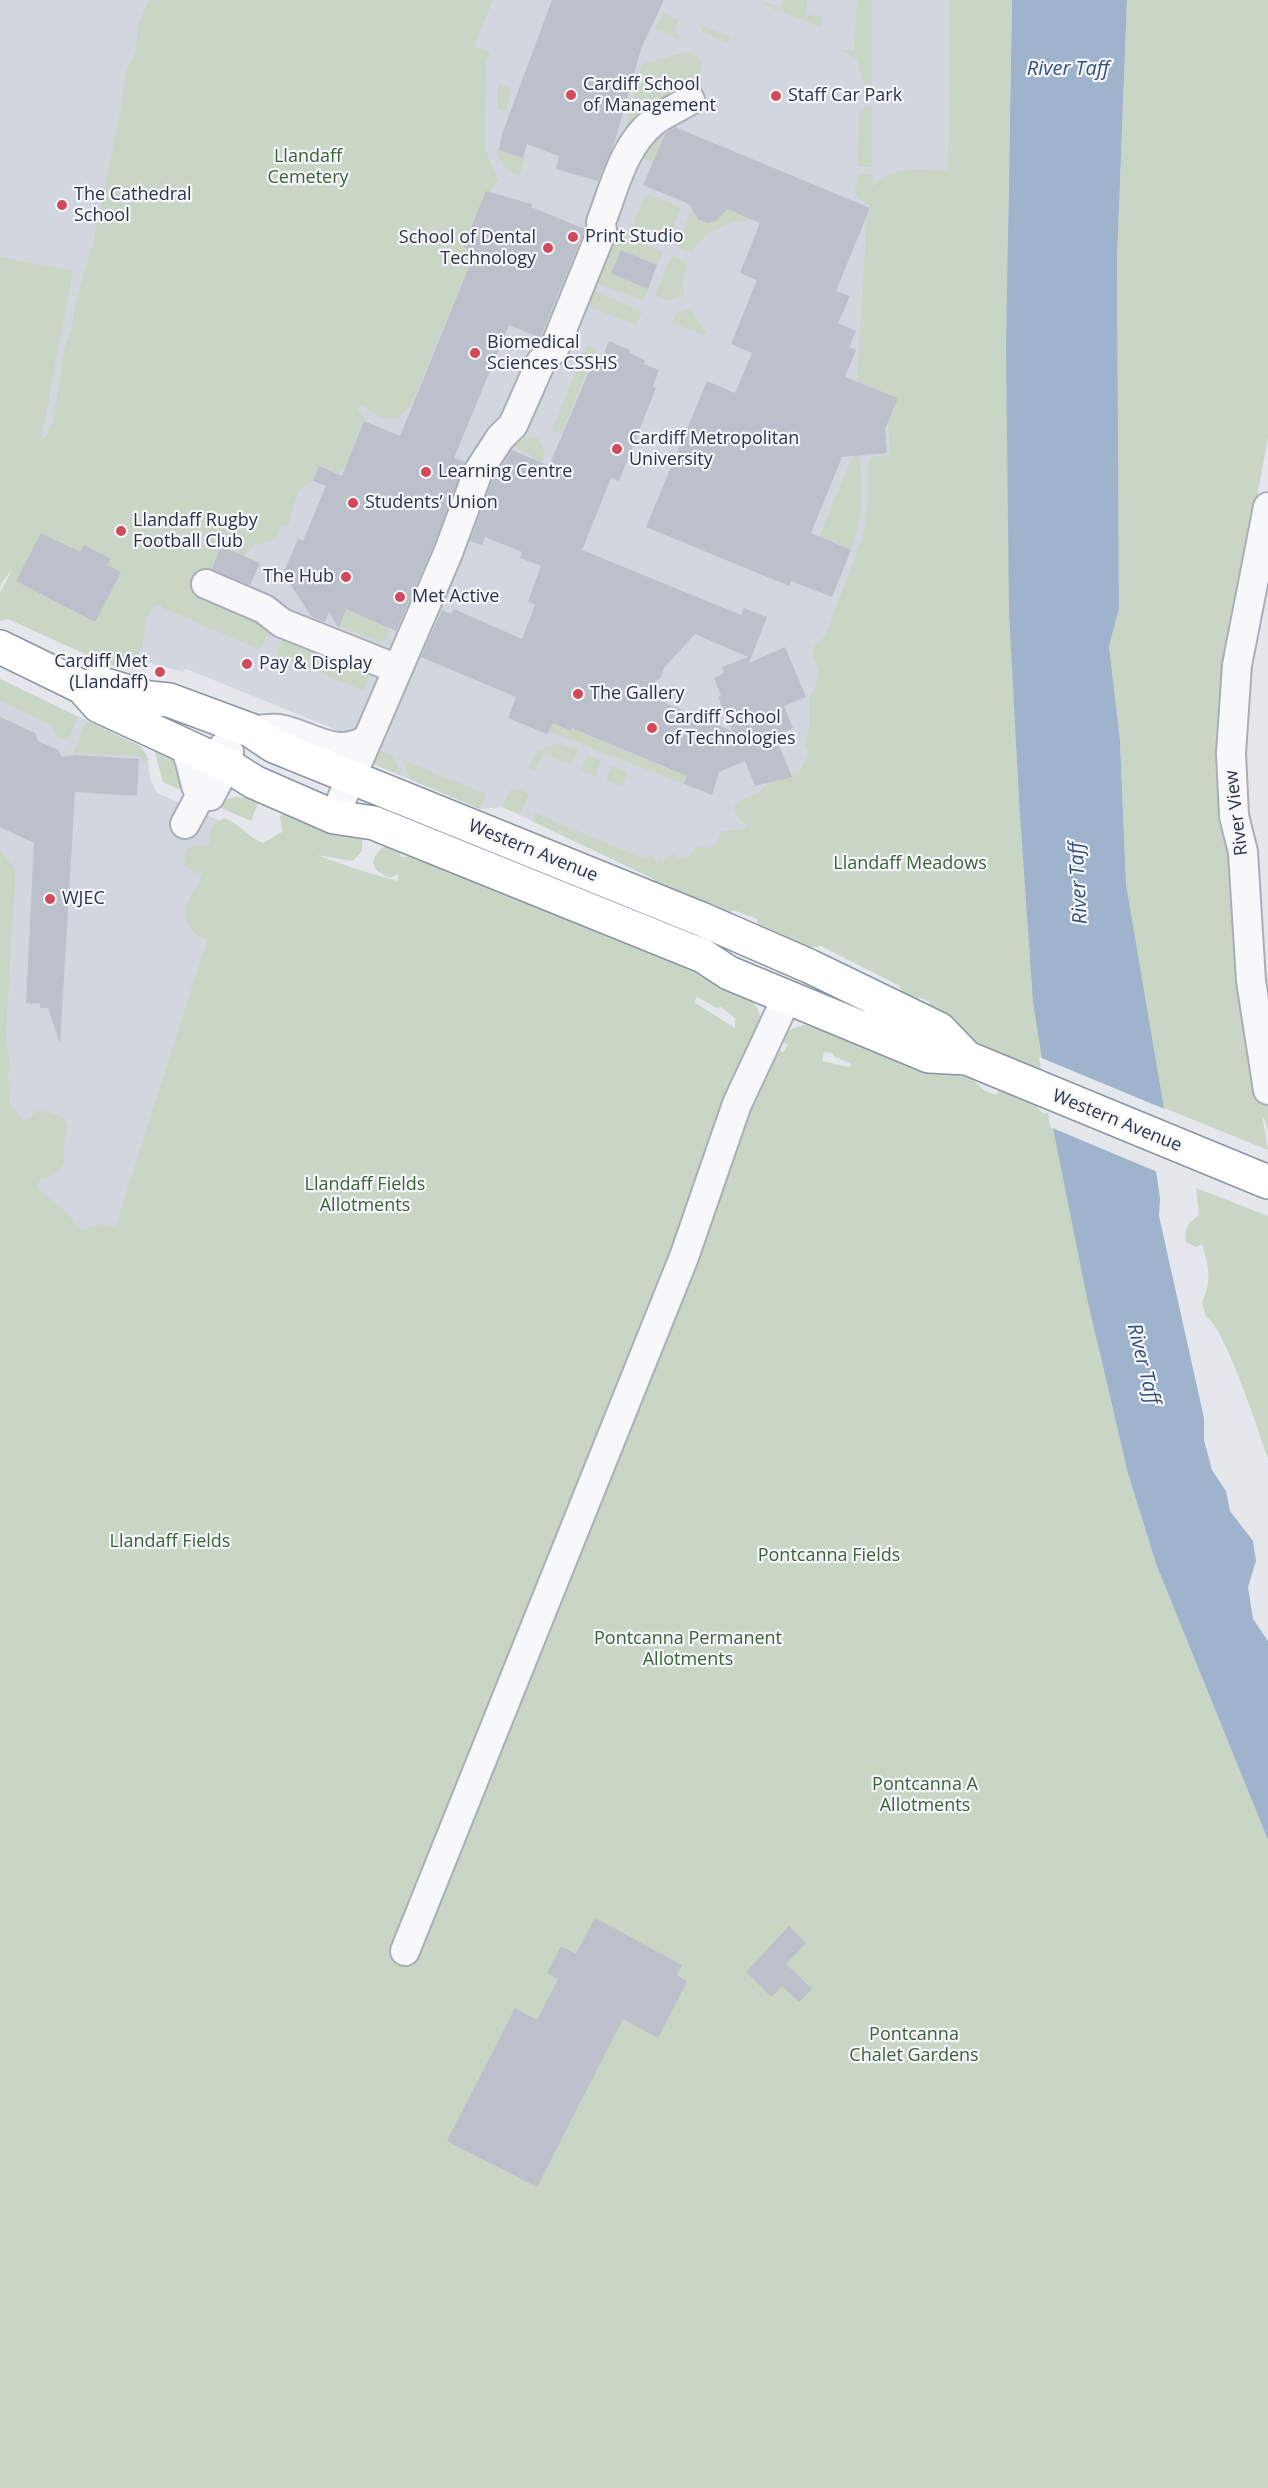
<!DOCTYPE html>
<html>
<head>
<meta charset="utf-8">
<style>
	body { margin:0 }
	canvas { display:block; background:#e4e7ec }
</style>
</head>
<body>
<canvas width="1268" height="2488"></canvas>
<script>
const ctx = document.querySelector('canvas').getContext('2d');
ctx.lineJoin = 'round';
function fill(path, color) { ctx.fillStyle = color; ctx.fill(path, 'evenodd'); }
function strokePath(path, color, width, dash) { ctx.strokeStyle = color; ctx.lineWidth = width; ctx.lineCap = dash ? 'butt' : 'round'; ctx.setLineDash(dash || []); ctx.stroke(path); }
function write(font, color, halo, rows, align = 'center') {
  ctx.font = font + ' "Open Sans",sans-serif'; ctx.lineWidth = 4.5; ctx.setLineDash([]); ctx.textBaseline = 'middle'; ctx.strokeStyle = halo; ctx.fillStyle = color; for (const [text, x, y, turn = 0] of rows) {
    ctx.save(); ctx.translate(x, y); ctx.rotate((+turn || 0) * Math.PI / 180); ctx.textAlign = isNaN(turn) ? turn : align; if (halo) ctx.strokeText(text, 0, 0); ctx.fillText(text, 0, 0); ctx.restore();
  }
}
fill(new Path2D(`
	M 0,0 L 175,0 L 73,411 L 0,577 Z
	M 456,0 L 949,0 L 948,176 L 927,403 L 812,802 L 662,883 L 503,807 L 480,809 L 371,763 L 376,749 L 339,731 L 189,670 L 185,669 L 183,672 L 140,660 L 98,660 L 141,567 Z
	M 0,679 L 140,746 L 147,755 L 150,778 L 157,793 L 245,832 L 226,881 L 92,1303 L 18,1244 L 6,1037 L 16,870 L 0,862 Z`), '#d2d6de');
fill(new Path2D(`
	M 149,0 L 493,0 L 474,46 L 490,53 L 486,60 L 485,149 L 498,180 L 490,192 L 486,191 L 463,247 L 475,252 L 410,407 L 397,419 L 380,417 L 362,405 L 356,411 L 363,413 L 364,421 L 345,469 L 336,473 L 319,466 L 313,481 L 298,492 L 288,525 L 280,527 L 276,537 L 260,545 L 255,543 L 253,547 L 243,556 L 221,546 L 212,568 L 204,569 L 197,575 L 270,628 L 262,646 L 258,649 L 161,607 L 161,604 L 154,606 L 146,619 L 142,648 L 131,666 C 119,668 108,667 100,658 L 98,660 L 8,619 L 0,621 L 0,593 L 13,568 L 1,584 L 0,590 L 0,257 L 73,271 L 41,440 L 45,438 L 52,424 L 60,381 L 63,353 L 72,327 L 75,305 L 94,239 L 122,103 L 125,74 L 135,53 L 139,22 Z
	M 783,0 L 807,0 L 806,15 L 822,16 L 821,27 L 764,5 L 765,2 L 780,7 Z
	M 857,0 L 872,0 L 872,89 C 858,82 861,72 858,59 L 839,50 L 854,50 Z
	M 949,0 L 1012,0 L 1008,213 L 1017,764 L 1019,801 L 1052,1017 L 1042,1070 L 999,1057 L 995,1051 L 988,1054 L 923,1015 L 930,1002 L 921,998 L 910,998 L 901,991 L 900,986 L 821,946 L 800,949 L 757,931 L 757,919 L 733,910 L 728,915 L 658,890 L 654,879 L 532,821 L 535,813 L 642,858 L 653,855 L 656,863 L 660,859 L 663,862 L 674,853 L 679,859 L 686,858 L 698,847 L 708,848 L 717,843 L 720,832 C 729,829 737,831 746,828 L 747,825 L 738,818 L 733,807 C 741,799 748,798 758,792 C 762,790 765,786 769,783 C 790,770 796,786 808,753 L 805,744 L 810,723 L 809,699 L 816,685 L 819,672 L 812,653 L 814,645 L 825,637 L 863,536 L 868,504 L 868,463 L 871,457 L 890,455 L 888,422 L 898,398 L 857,381 L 867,217 L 871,206 L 857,198 L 855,188 L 858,174 L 872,174 L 873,188 C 884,165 925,170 948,171 Z
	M 1127,0 L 1268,0 L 1268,438 L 1230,643 L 1221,822 L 1222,832 L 1230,848 L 1268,1061 L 1268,1132 L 1265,1120 L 1262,1116 L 1268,1150 L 1164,1108 L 1126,884 L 1120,740 L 1109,646 L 1119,609 L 1117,260 Z
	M 663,13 L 678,20 L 675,30 L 680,41 L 655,29 Z
	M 700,24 L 731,38 L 727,42 L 702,32 Z
	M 690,51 L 702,61 C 702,74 698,81 689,90 L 633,130 L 625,128 L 642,64 Z
	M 498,83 L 512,89 L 505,111 L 498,109 Z
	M 872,105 L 872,167 L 858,167 L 859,114 L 866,107 Z
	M 666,130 L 653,162 L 638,156 L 643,146 Z
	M 496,149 L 525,158 L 520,176 C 506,171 500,163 496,149 Z
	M 646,193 L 681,208 L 667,243 L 631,229 Z
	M 693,206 C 692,220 705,224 716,221 L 725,208 L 752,220 C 726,221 705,231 691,253 L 676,246 Z
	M 612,231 L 663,252 L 657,265 L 621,250 L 611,272 L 648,289 L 643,301 L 590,280 Z
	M 672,255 L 687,262 L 683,280 L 684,295 L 668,301 L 655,295 Z
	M 593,291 L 642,311 L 636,326 L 587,305 Z
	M 689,309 L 706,331 L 704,335 L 672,323 L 676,314 Z
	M 587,345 L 596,349 L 561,434 L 552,430 Z
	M 537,437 L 545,451 L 541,462 L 532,459 L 529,454 L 511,445 L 525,438 Z
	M 860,439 L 861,513 L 851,550 L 836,543 L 817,542 Z
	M 346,609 L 389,628 L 388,640 L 379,642 L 340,626 Z
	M 284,636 L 371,671 L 364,691 L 276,654 Z
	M 0,679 L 78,717 L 69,738 L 64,740 L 55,735 L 52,725 L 0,700 Z
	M 87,721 L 140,746 L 149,760 L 143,762 L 139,756 L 73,753 Z
	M 552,723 L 571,731 L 572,728 L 668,769 L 691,765 L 684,784 L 549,731 Z
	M 559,743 L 578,750 L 571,766 L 543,753 L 535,771 L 529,768 L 536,751 Z
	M 153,745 L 178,754 L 185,792 L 163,782 Z
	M 376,749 L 394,757 L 401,775 L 371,763 Z
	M 587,755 L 601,761 L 595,776 L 580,770 Z
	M 403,760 L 486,794 L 480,809 L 410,779 Z
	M 612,766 L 628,772 L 622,786 L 606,780 Z
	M 515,788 L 529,794 L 520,815 L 502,807 L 509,792 Z
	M 235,797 L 248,798 L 258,803 L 251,821 L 216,806 L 221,801 Z
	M 288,813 L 357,832 L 362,840 L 362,851 L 353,861 L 317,855 L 356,869 L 398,881 L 398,874 L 391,878 C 371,872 367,858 385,846 L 399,850 L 401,857 L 416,856 L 435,862 L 737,988 L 757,1007 L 760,1016 L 759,1025 L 776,1050 L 784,1052 L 788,1044 L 780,1041 C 788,1026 803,1025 819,1024 L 971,1078 L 985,1091 L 996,1095 L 1000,1088 L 1031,1099 L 1042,1113 L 1058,1113 L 1100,1355 L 1127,1470 L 1156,1564 L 1268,1840 L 1268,2488 L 0,2488 L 0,850 L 16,870 L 6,1037 L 11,1070 L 8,1071 L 10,1104 L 23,1120 L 29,1118 L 36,1111 C 47,1111 70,1114 68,1130 C 67,1135 64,1138 64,1143 C 65,1168 64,1172 40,1180 L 37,1186 L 40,1191 L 65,1211 L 82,1230 L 100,1224 L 115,1228 L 207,940 C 192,934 181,921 188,902 C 191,891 200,885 202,872 L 195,873 L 185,867 C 183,845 191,844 210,846 C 209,832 211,824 224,818 C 241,824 247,837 263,843 L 282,832 L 280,816 ZM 697,997 L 717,1008 L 721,1007 L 735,1018 L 735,1028 L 694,1002 ZM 824,1052 L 832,1053 L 835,1057 L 852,1064 L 849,1067 L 822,1061 Z
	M 1196,1188 L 1268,1216 L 1268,1458 C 1259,1433 1224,1325 1206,1317 C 1199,1296 1205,1301 1208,1284 C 1210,1270 1206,1257 1202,1244 L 1196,1247 L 1186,1242 C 1184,1228 1188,1223 1199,1215 Z`), '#c9d6c5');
fill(new Path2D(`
	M 1012,0 L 1127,0 L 1117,260 L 1119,609 L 1109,646 L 1120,740 L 1126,884 L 1164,1108 L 1162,1150 L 1156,1171 L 1160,1198 L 1159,1216 L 1204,1418 L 1204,1440 L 1212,1470 L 1226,1491 L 1230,1511 L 1253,1541 L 1256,1561 L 1248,1587 L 1253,1619 L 1268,1641 L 1268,1840 L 1156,1564 L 1127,1470 L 1087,1298 L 1053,1128 L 1033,1002 L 1019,800 L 1009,611 L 1006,349 Z`), '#9fb4cc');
fill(new Path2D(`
	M 1039,1057 L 1167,1110 L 1165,1150 L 1160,1173 L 1050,1127 Z`), '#e4e7ec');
fill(new Path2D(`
	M 552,0 L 664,0 L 641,49 L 614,144 L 598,181 L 556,169 L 559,156 L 527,144 L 523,158 L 499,150 L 502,134 Z
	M 675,127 L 870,208 L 836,291 L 850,296 L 838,323 L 856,331 L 849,347 L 856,350 L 845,377 L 898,398 L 885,429 L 887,453 L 842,457 L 811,533 L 851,550 L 832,597 L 791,581 L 789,586 L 646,527 L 707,381 L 735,393 L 752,353 L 731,344 L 757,280 L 740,273 L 760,223 L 727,209 L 716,221 L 707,223 L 698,219 L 689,204 L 643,185 L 665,134 Z
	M 486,191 L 532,204 L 531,207 L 585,229 L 540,338 L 509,325 L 454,458 L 465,462 L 433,547 L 396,631 L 346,609 L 339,628 L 329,612 L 325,622 L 312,617 L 283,574 L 298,539 L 303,541 L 326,486 L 313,481 L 319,466 L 342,476 L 364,421 L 400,436 L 475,252 L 463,247 Z
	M 621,250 L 657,265 L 648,289 L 611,273 Z
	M 609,341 L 630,350 L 629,353 L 645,360 L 644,364 L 659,370 L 653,386 L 656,388 L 619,481 L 611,478 L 582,550 L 741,615 L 744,608 L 767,617 L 749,663 L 785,647 L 806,697 L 784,706 L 793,728 L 775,736 L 792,777 L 755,786 L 745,761 L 719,772 L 712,795 L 684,784 L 687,776 L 572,728 L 571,731 L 553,723 L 547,734 L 508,718 L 516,697 L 421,657 L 442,610 L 452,614 L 454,609 L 522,639 L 535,605 L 528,601 L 541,566 L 520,558 L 522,552 L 485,537 L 482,545 L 470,541 L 493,479 L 512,450 L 549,466 L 593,362 L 600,364 ZM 695,634 L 748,657 L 722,667 L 724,673 L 714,678 L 721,696 L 718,697 L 732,731 L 640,692 L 660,678 L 664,668 Z
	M 41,533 L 80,552 L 84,545 L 111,559 L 107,565 L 121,572 L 95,622 L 16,581 Z
	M 221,546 L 260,563 L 250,585 L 212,569 Z
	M 0,717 L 35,733 L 38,741 L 58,750 L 62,757 L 76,755 L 139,759 L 137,796 L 75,792 L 60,1044 L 48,1008 L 40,1008 L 40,1004 L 26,1003 L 34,843 L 0,827 Z
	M 595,1918 L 682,1965 L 677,1975 L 687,1982 L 658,2038 L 623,2019 L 537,2187 L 447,2141 L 515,2008 L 537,2020 L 558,1979 L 547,1973 L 561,1946 L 576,1954 Z
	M 789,1926 L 806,1943 L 786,1964 L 812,1989 L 799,2002 L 782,1986 L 771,1997 L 746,1972 Z`), '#bbc0ca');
const minor = new Path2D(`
	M 1268,507 L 1237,665 L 1231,753 L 1234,816 L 1243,852 L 1251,981 L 1268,1090
	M 206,584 L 264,609 L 282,623 L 385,664 L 396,671
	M 250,730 C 260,730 270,728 279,729 C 309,734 335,759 366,740
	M 181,743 C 194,761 191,777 200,796
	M 200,796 L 210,796 L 227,765 L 229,752 L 223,747
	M 334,817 L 448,553 L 478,472 L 500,438 L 513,425 L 541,362 L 554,349 L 602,231 L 601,222 C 614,189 623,146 653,122 C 664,113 678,108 690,100
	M 185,824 L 200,796
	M 405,1951 L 684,1257 L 737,1104 L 787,997`);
const highway = new Path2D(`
	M 0,647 L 82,687 L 99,706 L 227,765 L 254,782 L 334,817 L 374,823 L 703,956 L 729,973 L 929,1056 L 967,1058 L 1268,1182
	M 82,687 L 102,684 L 149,698 L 169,700 L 250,730 L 274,746 L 701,919 L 809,966 L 939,1029 L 967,1058`);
strokePath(minor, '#a9aeb7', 32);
strokePath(highway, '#8b94a3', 36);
strokePath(minor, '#f7f8fa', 28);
strokePath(highway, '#fff', 33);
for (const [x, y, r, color] of [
	[571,95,6,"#d1495b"],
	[776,96,6,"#d1495b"],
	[62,205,6,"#d1495b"],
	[573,237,6,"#d1495b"],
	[548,248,6,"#d1495b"],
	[475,353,6,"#d1495b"],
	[617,449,6,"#d1495b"],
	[426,472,6,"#d1495b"],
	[353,503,6,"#d1495b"],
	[121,531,6,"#d1495b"],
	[346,577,6,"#d1495b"],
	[400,597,6,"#d1495b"],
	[247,664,6,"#d1495b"],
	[160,672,6,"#d1495b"],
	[578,694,6,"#d1495b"],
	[652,728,6,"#d1495b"],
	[50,899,6,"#d1495b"]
]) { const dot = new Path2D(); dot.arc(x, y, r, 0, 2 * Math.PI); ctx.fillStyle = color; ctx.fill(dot); strokePath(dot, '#f4f6f9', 2); }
write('18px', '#2b3445', '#f4f6f9', [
	["Cardiff School",583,85],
	["of Management",583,106],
	["Staff Car Park",788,96],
	["The Cathedral",74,195],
	["School",74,216],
	["Print Studio",585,237],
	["School of Dental",536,238,"right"],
	["Technology",536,259,"right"],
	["Biomedical",487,343],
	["Sciences CSSHS",487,364],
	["Cardiff Metropolitan",629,439],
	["University",629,460],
	["Learning Centre",438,472],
	["Students’ Union",365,503],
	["Llandaff Rugby",133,521],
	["Football Club",133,542],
	["The Hub",334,577,"right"],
	["Met Active",412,597],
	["Cardiff Met",148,662,"right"],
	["(Llandaff)",148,683,"right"],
	["Pay & Display",259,664],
	["The Gallery",590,694],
	["Cardiff School",664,718],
	["of Technologies",664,739],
	["WJEC",62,899]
], 'left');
write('18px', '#3f6138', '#f4f6f9', [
	["Llandaff",308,157],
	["Cemetery",308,178],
	["Llandaff Meadows",910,864],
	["Llandaff Fields",365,1185],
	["Allotments",365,1206],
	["Llandaff Fields",170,1542],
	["Pontcanna Fields",829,1556],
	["Pontcanna Permanent",688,1639],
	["Allotments",688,1660],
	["Pontcanna A",925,1785],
	["Allotments",925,1806],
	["Pontcanna",914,2035],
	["Chalet Gardens",914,2056]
]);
write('18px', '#2b3445', '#f4f6f9', [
	["River View",1237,813,-97],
	["Western Avenue",533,851,22],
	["Western Avenue",1117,1121,22]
]);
write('italic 20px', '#34527a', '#f4f6f9', [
	["River Taff",1068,69],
	["River Taff",1079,883,-93],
	["River Taff",1143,1364,76]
]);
</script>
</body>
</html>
